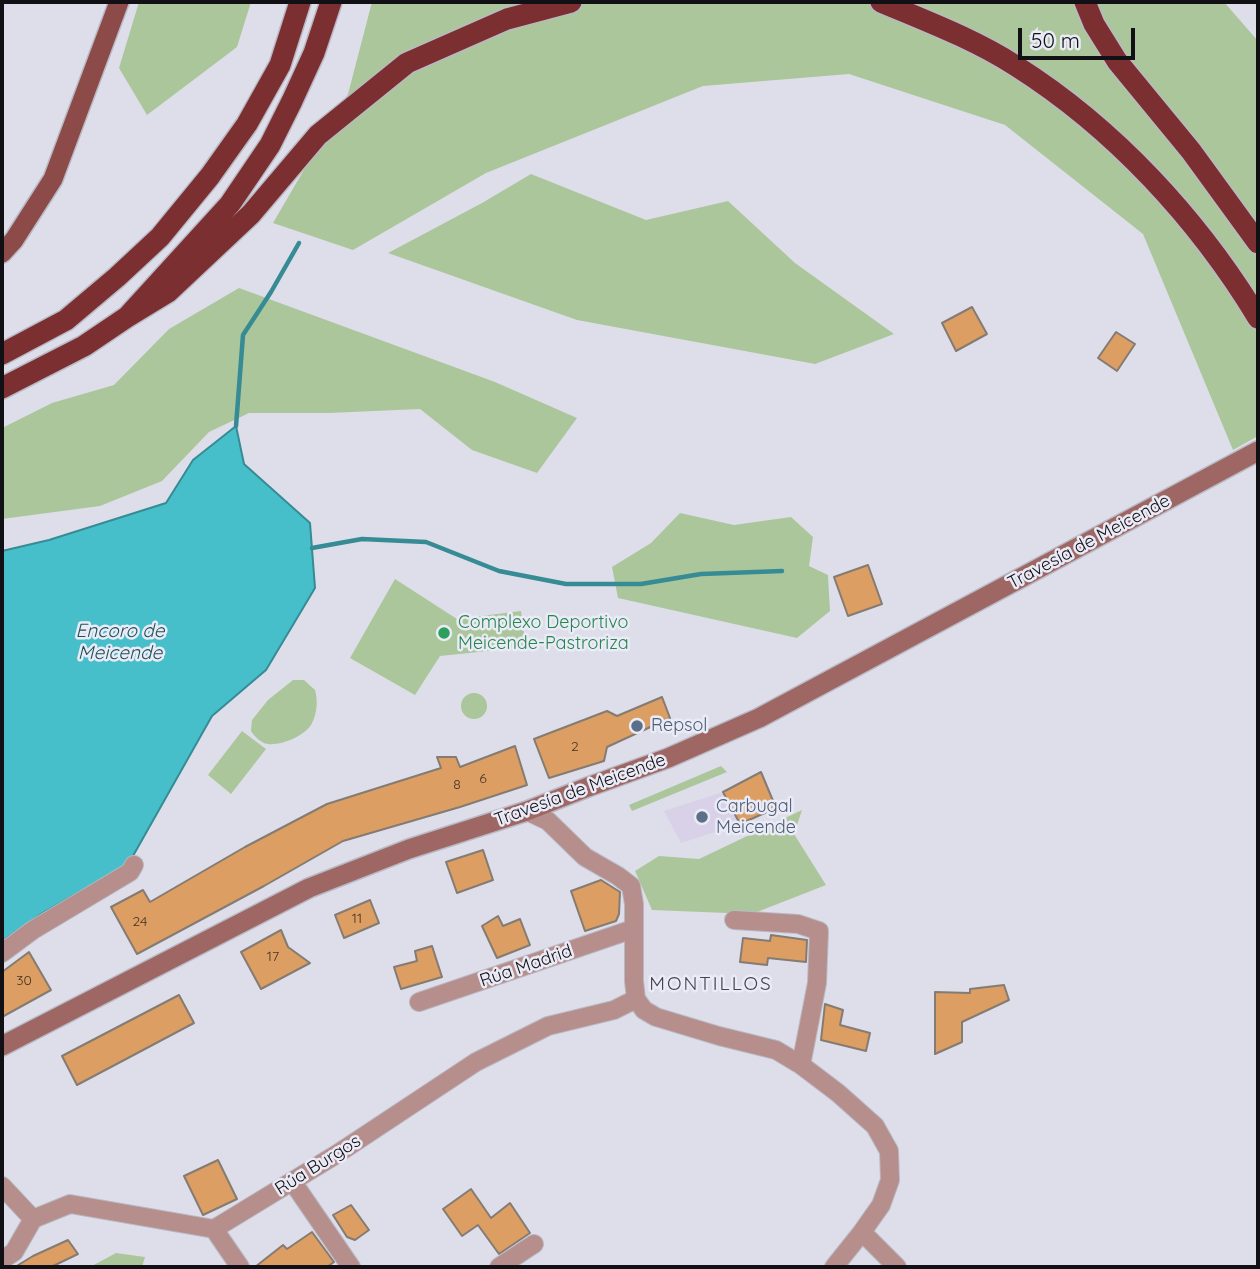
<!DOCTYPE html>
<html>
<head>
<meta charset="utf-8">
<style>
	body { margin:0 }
	#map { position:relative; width:1260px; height:1269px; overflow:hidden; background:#dddeea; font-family:Quicksand,sans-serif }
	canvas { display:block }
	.frame { position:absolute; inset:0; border:4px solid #111115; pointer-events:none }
	.scale { position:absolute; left:1018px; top:28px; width:117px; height:32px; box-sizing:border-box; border:4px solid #111115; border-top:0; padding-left:9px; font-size:21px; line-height:24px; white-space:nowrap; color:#111115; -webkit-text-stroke:5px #eaebf7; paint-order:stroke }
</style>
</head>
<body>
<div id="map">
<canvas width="1260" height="1269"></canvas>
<div class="frame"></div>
<div class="scale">50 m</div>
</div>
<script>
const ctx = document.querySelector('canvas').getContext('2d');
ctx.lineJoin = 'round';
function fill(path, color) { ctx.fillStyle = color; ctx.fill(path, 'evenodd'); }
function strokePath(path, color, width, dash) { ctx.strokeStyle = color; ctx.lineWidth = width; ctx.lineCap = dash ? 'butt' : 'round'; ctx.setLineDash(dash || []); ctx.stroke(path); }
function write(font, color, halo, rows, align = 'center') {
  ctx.font = font + ' Quicksand,sans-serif'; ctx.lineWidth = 5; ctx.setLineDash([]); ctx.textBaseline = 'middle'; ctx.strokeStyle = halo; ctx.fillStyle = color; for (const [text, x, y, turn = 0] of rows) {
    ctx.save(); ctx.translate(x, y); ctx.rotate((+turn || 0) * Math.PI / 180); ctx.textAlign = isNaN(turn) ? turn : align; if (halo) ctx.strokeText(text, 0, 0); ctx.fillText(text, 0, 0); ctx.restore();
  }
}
fill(new Path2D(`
	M 723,792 L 740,824 L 681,843 L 664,811 Z`), '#d8d1e7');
fill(new Path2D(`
	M 139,2 L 251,2 L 237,47 L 147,115 L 119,68 Z
	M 372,2 L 1224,2 L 1258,41 L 1258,436 L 1233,450 L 1143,234 L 1005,125 L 849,74 L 703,86 L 486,173 L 353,250 L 273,223 L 348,94 Z
	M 531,174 L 646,220 L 728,201 L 795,263 L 894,334 L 815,364 L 577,320 L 388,253 L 482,203 Z
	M 239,288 L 495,382 L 577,418 L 537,473 L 472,450 L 420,409 L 329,413 L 249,413 L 209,432 L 162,481 L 100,506 L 2,519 L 2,428 L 52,403 L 114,385 L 169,329 Z
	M 680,513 L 734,525 L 791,517 L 813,537 L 809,566 L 828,575 L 830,611 L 797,638 L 618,598 L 612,567 L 651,543 Z
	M 395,579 L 457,619 L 521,611 L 526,647 L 440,656 L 415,695 L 350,658 Z
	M 293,680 L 304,680 L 315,690 C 318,701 317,713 312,723 C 307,735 281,746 268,744 C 261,743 255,737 251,731 L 252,720 L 268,700 Z
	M461 706a13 13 0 1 1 26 0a13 13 0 1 1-26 0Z
	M 242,731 L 266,749 L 231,794 L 208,775 Z
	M 721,766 L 727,772 L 632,811 L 629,805 Z
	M 802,810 L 794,834 L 826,885 L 752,914 L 652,910 L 635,871 L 659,856 L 699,859 Z
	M 116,1253 L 145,1257 L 142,1267 L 90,1267 Z`), '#acc69b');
const water = new Path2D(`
	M 236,426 L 244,464 L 310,523 L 315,588 L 266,670 L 212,716 L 129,863 L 41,914 L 2,941 L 2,551 L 49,540 L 166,503 L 193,460 Z`);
fill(water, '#46bfca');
strokePath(water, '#368b94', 2);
strokePath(new Path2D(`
	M 236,426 L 243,335 L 271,292 L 299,243
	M 312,548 L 362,539 L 426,542 L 499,571 L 566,584 L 641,584 L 701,574 L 782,571`), '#368b94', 4.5);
const building = new Path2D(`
	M 972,307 L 987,334 L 956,351 L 942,323 Z
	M 1116,332 L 1135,344 L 1117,371 L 1098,358 Z
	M 868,565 L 882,604 L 848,616 L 834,577 Z
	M 662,697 L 670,718 L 607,747 L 604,761 L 549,778 L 534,739 L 607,711 L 617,716 Z
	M 515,746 L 527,785 L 460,807 L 343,841 L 264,886 L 137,954 L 111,907 L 143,890 L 150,902 L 245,847 L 327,804 L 441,768 L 437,757 L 456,757 L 460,767 Z
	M 761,772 L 776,808 L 740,824 L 723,792 Z
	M 483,850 L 493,880 L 457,893 L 446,862 Z
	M 601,880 L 620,892 L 619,914 L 616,921 L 585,931 L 571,891 Z
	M 370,900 L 379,923 L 344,938 L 335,915 Z
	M 498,916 L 503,926 L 520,919 L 530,945 L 497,958 L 482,926 Z
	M 281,930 L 288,947 L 310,963 L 261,989 L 241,952 Z
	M 771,935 L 807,940 L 806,962 L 768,958 L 767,965 L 740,962 L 743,938 L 770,941 Z
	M 432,946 L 442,977 L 401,989 L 394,967 L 417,961 L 415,951 Z
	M 29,952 L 51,990 L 2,1017 L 2,972 Z
	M 1004,985 L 1009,1000 L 962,1022 L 962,1042 L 935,1054 L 935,992 L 970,993 L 970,989 Z
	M 179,995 L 194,1023 L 77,1085 L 62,1056 Z
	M 825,1004 L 843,1010 L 840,1025 L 870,1033 L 866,1051 L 821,1040 Z
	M 218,1160 L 237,1199 L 203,1215 L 184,1176 Z
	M 471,1189 L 491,1218 L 510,1203 L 530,1233 L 499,1254 L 478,1225 L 462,1236 L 443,1209 Z
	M 351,1205 L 369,1230 L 355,1240 L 347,1237 L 333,1215 Z
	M 312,1232 L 334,1262 L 327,1267 L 255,1267 L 283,1245 L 287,1249 Z
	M 68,1240 L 78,1254 L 51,1267 L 15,1267 L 33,1256 Z`);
fill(building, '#dc9e62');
strokePath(building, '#847b73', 2);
const minor = new Path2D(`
	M 527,811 L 548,821 L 585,857 L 618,876 L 631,886 L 634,904 L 634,981 L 636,999 L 644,1010 L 656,1017 L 719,1036 L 776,1050 L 801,1065 L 838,1093 L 875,1126 L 889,1151 L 890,1180 L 881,1205 L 862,1232 L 834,1267
	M 734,920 L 798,924 L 819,931 L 817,983 L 801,1065
	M 2,953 L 33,930 L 130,872 L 134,865
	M 419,1002 L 633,929
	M 292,1181 L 351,1267
	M 2,1186 L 33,1219
	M 214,1229 L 240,1267
	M 862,1232 L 897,1267
	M 2,1260 L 14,1252 L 33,1219 L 70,1204 L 214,1229 L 337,1154 L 476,1062 L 548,1026 L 614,1010 L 636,999
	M 499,1267 L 534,1244`);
const secondary = new Path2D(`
	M 2,1046 L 309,888 L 409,849 L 527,811 L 588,787 L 668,758 L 759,718 L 1258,451`);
const primary = new Path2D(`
	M 2,253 L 14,240 L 53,179 L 119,2`);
const motorway = new Path2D(`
	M 881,2 C 926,21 974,39 1016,66 C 1114,128 1198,219 1258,318
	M 1085,2 L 1094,24 L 1117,61 L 1191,151 L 1258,243
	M 127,317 L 168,292 L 251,214 L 318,135 L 407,63 L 507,19 L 571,2
	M 2,354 L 66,320 L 117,277 L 160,237 L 210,176 L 247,124 L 280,65 L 300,2
	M 2,388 L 84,346 L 127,317 L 230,204 L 270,145 L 292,101 L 314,53 L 331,2`);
strokePath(minor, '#b8b9c4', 20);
strokePath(secondary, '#b8b9c4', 22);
strokePath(primary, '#b8b9c4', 22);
strokePath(motorway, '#b8b9c4', 24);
strokePath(minor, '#b68e8c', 18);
strokePath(secondary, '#9e6764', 19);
strokePath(primary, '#8c4a48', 19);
strokePath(motorway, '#7c2f30', 21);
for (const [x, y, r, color] of [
	[444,633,7,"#2e9e5b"],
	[637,726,7,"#5c6f8a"],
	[702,817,7,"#5c6f8a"]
]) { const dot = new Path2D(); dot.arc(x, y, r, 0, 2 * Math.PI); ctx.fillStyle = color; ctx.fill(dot); strokePath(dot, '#eaebf7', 2.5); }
write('14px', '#443428', null, [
	["2",575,747],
	["6",483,779],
	["8",457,785],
	["11",357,919],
	["24",140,922],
	["17",273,957],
	["30",24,981]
]);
write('18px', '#111115', '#eaebf7', [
	["Travesía de Meicende",1089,542,-28],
	["Travesía de Meicende",580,790,-20],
	["Rúa Madrid",526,966,-19],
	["Rúa Burgos",318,1165,-32]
]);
write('18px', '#27864d', '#eaebf7', [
	["Complexo Deportivo",458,623],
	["Meicende-Pastroriza",458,644]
], 'left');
write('18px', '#4e5e75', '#eaebf7', [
	["Repsol",651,726],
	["Carbugal",716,807],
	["Meicende",716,828]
], 'left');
write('italic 19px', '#1f5257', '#eaebf7', [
	["Encoro de",120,631],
	["Meicende",120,653]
]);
ctx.letterSpacing = '2px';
write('19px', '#44444e', '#eaebf7', [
	["MONTILLOS",711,984]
]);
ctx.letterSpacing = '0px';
</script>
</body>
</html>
